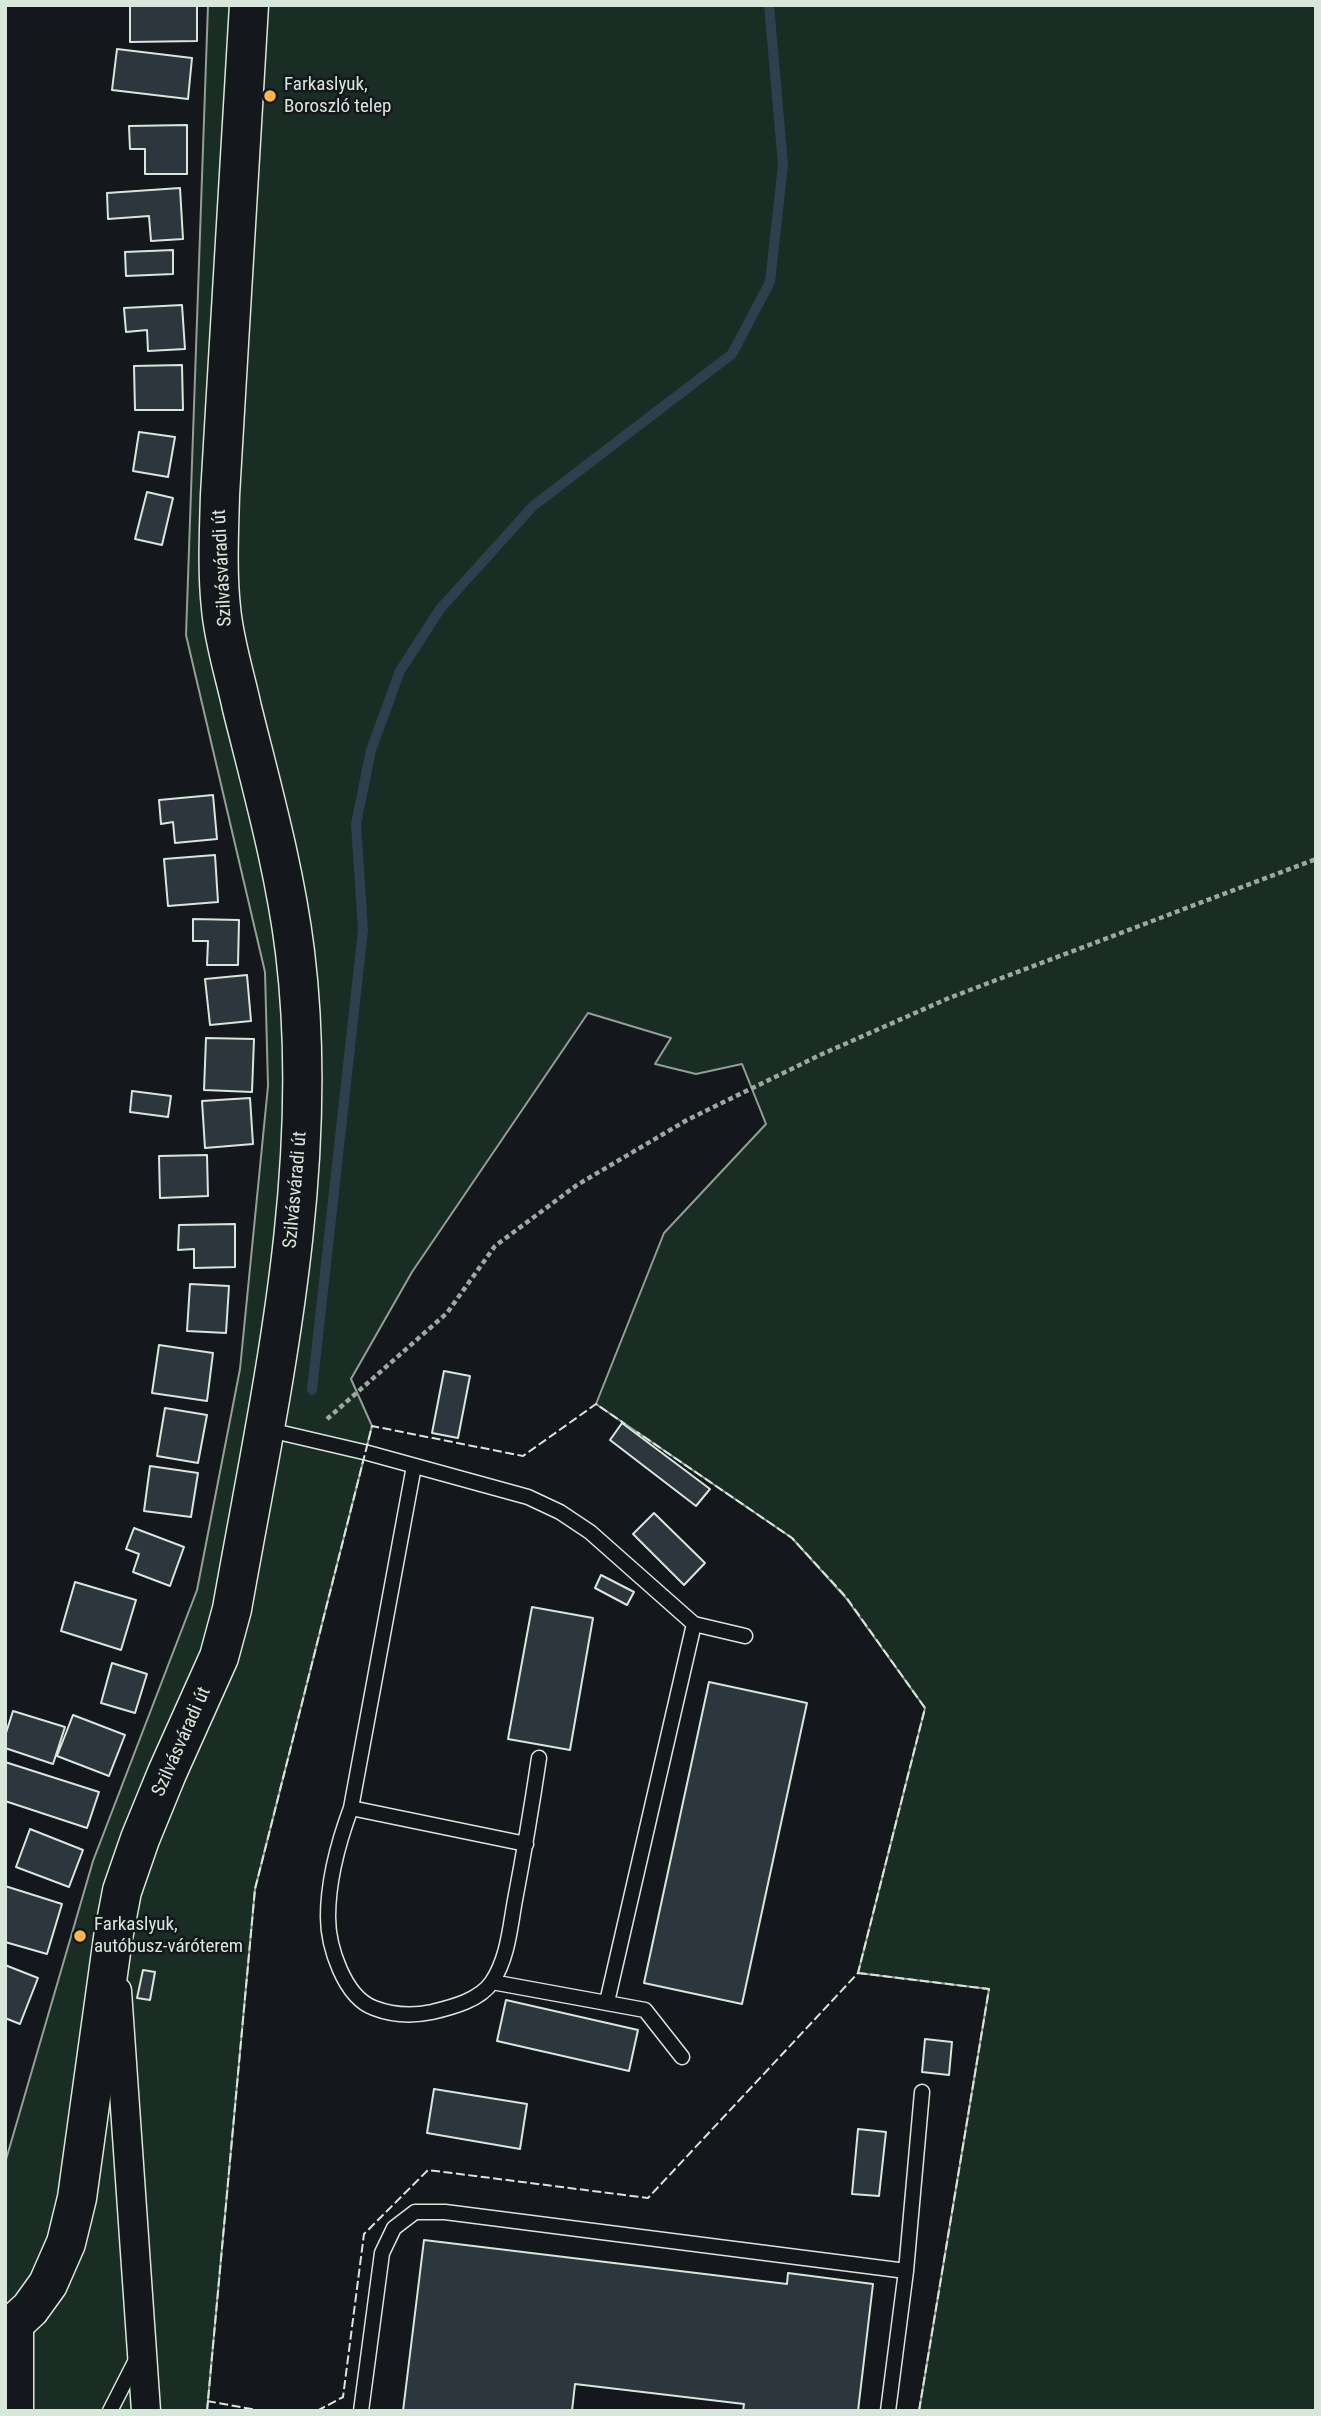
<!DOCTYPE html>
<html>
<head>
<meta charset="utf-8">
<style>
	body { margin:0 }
	#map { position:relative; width:1321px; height:2416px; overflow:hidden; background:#14181c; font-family:"Roboto Condensed",sans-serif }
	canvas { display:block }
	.frame { position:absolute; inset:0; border:7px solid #d8e6dc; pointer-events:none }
</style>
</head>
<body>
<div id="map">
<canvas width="1321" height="2416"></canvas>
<div class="frame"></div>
</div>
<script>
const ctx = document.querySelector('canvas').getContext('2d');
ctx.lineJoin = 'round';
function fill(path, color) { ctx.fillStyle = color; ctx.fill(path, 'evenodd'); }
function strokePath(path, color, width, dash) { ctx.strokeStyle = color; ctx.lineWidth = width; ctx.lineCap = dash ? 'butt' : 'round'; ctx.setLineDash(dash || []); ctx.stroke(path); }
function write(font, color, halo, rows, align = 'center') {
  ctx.font = font + ' "Roboto Condensed",sans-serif'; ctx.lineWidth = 5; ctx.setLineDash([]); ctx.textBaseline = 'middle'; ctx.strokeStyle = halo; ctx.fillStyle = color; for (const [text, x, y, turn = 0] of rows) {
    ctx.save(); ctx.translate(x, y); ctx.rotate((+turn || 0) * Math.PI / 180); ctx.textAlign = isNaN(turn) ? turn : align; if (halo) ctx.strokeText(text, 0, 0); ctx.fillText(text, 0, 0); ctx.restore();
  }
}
const green = new Path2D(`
	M 208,5 L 1316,5 L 1316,2411 L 919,2411 L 989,1989 L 858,1973 L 925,1708 L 846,1598 L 792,1538 L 596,1404 L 664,1233 L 766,1124 L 742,1064 L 696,1074 L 655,1064 L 671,1038 L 588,1013 L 412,1272 L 351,1379 L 372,1426 L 255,1889 L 207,2411 L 5,2411 L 5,2163 L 93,1861 L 197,1590 L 240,1369 L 268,1086 L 265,972 L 186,635 Z`);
fill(green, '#1a2d24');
strokePath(green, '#939e99', 2);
strokePath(new Path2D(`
	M 312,1390 L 363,930 L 356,824 L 371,750 L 400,671 L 440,609 L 533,506 L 732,354 L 770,282 L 783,165 L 769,5`), '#2f3f4d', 10);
const building = new Path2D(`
	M 130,5 L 197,5 L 197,41 L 130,42 Z
	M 117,49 L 192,58 L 188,99 L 112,90 Z
	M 187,125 L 187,174 L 145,174 L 145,149 L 130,149 L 129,126 Z
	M 180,188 L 183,239 L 151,241 L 149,216 L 108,219 L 107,193 Z
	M 173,250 L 173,274 L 126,276 L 125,252 Z
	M 182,305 L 185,349 L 148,351 L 147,330 L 126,332 L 124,308 Z
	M 182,365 L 183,410 L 135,410 L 134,366 Z
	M 139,432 L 175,437 L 168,477 L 133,471 Z
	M 147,492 L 173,498 L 162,545 L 135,539 Z
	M 213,795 L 217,839 L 175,843 L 173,822 L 161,824 L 159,800 Z
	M 215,855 L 218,902 L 168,906 L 164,859 Z
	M 193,919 L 239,920 L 238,965 L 207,965 L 208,941 L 193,941 Z
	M 247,975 L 251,1021 L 210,1025 L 205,979 Z
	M 206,1038 L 254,1039 L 252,1092 L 204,1090 Z
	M 132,1091 L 171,1096 L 168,1117 L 130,1112 Z
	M 250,1098 L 253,1144 L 205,1148 L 202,1101 Z
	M 207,1155 L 208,1196 L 160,1198 L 159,1156 Z
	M 235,1224 L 235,1267 L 194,1268 L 194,1249 L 178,1250 L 179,1225 Z
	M 190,1284 L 229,1286 L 226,1333 L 187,1331 Z
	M 159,1345 L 213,1353 L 207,1401 L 152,1393 Z
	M 444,1371 L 470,1376 L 458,1438 L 432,1433 Z
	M 165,1408 L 207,1415 L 198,1463 L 157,1456 Z
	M 622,1423 L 710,1489 L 696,1506 L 610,1440 Z
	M 150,1466 L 198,1473 L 191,1517 L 144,1511 Z
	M 654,1513 L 705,1563 L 684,1585 L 633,1534 Z
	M 134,1528 L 184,1547 L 170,1586 L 133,1572 L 139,1554 L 126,1549 Z
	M 601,1575 L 634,1592 L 627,1605 L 595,1588 Z
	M 75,1582 L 136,1600 L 121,1650 L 61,1631 Z
	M 532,1607 L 593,1618 L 570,1750 L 508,1739 Z
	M 112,1663 L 147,1674 L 135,1713 L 101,1703 Z
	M 709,1682 L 807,1703 L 742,2004 L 644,1983 Z
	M 13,1711 L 65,1727 L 53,1764 L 5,1748 L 5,1736 Z
	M 73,1715 L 125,1735 L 109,1776 L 57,1756 Z
	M 5,1762 L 99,1792 L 87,1828 L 5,1801 Z
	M 30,1829 L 83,1850 L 69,1887 L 16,1867 Z
	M 5,1886 L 62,1904 L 47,1954 L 5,1942 Z
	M 5,1965 L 38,1978 L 20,2024 L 5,2018 Z
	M 143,1970 L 155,1972 L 150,2000 L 137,1998 Z
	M 506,2000 L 638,2030 L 629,2071 L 497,2041 Z
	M 925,2039 L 952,2042 L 949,2075 L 922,2072 Z
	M 434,2089 L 527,2104 L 520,2149 L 427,2133 Z
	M 858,2129 L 886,2132 L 879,2196 L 852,2194 Z
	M 424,2240 L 787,2284 L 788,2273 L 873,2284 L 858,2411 L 743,2411 L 744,2404 L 575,2384 L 572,2411 L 403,2411 Z`);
fill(building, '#2c363c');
strokePath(building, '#d8e6dc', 2);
const lane = new Path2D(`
	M 265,1429 L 368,1453 L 528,1497 L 560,1512 L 590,1532 L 694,1624 L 745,1636
	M 414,1466 L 351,1808 C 338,1843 328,1880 328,1917 C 328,1946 344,1997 374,2008 C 392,2015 413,2016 432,2012 C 453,2007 480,2000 492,1982 C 508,1958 510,1927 515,1900 C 524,1853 532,1805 539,1758
	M 351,1808 L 526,1844
	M 492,1982 L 645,2010 L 682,2057
	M 607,2002 L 694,1624
	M 110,2411 L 138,2356
	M 361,2411 L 382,2253 L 394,2228 L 415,2212 L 445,2212 L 906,2271
	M 888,2411 L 906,2271 L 922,2092`);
const street = new Path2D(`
	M 117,1991 L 146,2411
	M 19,2321 L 19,2411`);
const secondary = new Path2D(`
	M 5,2332 L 30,2309 L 48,2284 L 66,2243 L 77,2198 L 113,1938 L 122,1891 L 140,1839 L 167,1773 L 219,1657 L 232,1609 C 270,1394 322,1172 295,952 C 285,870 262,788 242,708 C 235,675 224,642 221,608 C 217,571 219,533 220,495 L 249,5`);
strokePath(lane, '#d8e6dc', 17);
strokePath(street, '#d8e6dc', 31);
strokePath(secondary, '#d8e6dc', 41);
strokePath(new Path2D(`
	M 327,1419 L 447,1313 L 495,1246 L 577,1185 L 687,1120 L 820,1055 L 949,998 L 1316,859`), '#9da8a2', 4.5, [5, 3.5]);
strokePath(lane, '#14181c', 14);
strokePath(street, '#14181c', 28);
strokePath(secondary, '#14181c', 38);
strokePath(new Path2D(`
	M 858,1973 L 989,1989 L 919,2411
	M 207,2401 L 262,2411
	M 207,2411 L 255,1889 L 372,1426 L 523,1456 L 596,1404 L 625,1424
	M 317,2411 L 343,2397 L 364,2234 L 428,2170 L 648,2198 L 858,1973 L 925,1708 L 846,1597 L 792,1538 L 637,1432`), '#d8e6dc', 2, [9, 3.5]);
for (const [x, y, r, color] of [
	[270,96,7,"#ffb74d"],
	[80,1936,7,"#ffb74d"]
]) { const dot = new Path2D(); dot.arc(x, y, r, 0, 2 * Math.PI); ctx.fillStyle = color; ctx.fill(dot); strokePath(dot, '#14181c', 2.5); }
write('19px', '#d8e6dc', '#14181c', [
	["Farkaslyuk,",284,85],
	["Boroszló telep",284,107],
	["Farkaslyuk,",94,1925],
	["autóbusz-váróterem",94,1947]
], 'left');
write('19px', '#d8e6dc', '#14181c', [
	["Szilvásváradi út",223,568,-93],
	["Szilvásváradi út",296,1190,-85],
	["Szilvásváradi út",182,1742,-66]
]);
</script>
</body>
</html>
